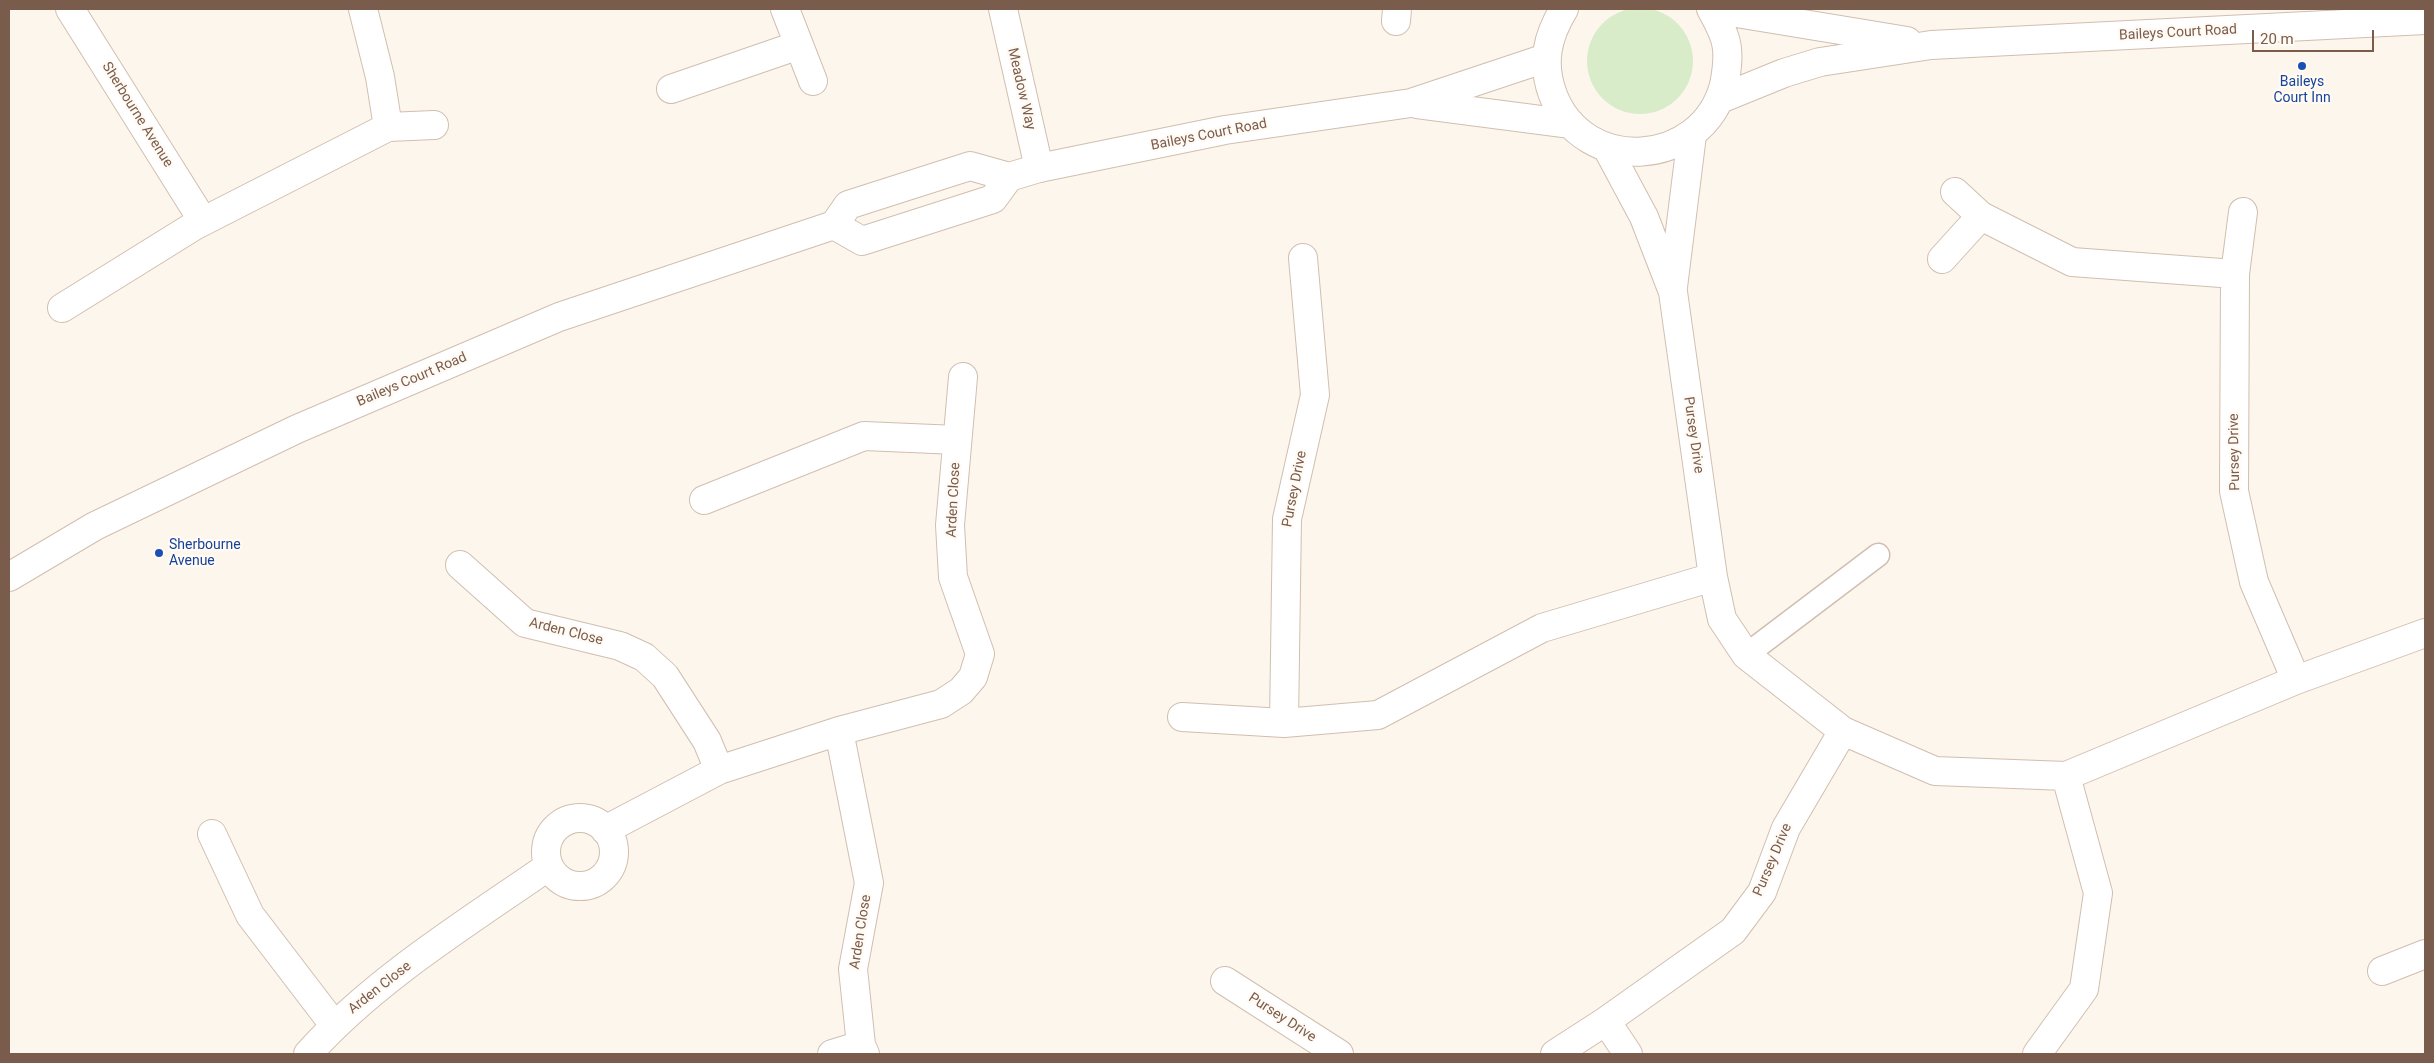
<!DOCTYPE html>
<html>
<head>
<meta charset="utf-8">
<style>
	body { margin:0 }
	#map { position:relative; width:2434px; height:1063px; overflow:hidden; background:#fdf6ec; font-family:Roboto,sans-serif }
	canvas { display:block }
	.frame { position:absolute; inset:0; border:10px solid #7a5c4d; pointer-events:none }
	.scale { position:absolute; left:2252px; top:30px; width:122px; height:22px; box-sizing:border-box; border:2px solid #7a5c4d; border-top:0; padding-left:6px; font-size:15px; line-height:18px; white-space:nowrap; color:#7a5c4d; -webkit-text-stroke:4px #fffaf3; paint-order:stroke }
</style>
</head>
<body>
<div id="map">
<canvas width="2434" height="1063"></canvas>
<div class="frame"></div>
<div class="scale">20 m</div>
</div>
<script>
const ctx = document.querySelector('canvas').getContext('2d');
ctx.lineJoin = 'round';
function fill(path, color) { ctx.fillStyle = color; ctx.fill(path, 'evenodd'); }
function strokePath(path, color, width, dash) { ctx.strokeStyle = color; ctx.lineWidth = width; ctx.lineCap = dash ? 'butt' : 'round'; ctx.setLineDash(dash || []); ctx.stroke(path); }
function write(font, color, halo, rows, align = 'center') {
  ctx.font = font + ' Roboto,sans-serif'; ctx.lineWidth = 4.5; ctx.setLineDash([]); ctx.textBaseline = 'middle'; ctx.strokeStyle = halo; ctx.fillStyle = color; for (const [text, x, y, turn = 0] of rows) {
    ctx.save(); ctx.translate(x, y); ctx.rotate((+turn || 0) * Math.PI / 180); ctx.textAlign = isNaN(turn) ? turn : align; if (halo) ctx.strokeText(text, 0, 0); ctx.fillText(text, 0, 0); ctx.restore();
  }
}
fill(new Path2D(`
	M1587 61a53 53 0 1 1 106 0a53 53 0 1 1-106 0Z`), '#d8ecc9');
const service = new Path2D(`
	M 1746,655 L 1878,555`);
const minor = new Path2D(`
	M 70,9 L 203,221
	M 363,9 L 380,77 L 388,127
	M 785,9 L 813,81
	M 1003,9 L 1039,168
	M 1396,21 L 1397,9
	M 671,89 L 799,45
	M 1607,148 L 1644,217 L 1673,292 L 1713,577 L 1722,619 L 1746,655 L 1843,731 L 1935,771 L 2066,776 L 2296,680 L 2425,633
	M 1955,192 L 1981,216 L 2072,262 L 2235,274
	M 2243,212 L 2235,274 L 2234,491 L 2254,582 L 2296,680
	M 1942,259 L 1981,216
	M 1673,287 L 1692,135
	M 62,308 L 194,226 L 388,127 L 434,125
	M 704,500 L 864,436 L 957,440
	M 460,565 L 525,623 L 620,646 L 644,657 L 665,676 L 707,741 L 719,770
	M 1182,717 L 1284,723 L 1378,715 L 1542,628 L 1713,577
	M 1284,723 L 1287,519 L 1315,395 L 1303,258
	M 839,731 L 869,883 L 853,969 L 861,1045 L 865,1054
	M546 852a34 34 0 1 1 68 0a34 34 0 1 1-68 0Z
	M 605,830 L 719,770 L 839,731 L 941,704 L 961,691 L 973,677 L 980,654 L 953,577 L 950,525 L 963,377
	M 212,834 L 250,915 L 334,1025
	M 2382,971 L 2425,954
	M 1225,981 L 1339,1054
	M 1606,1021 L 1628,1054
	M 308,1054 C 374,980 467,923 549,866
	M 832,1054 L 861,1045
	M 1555,1054 L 1606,1021 L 1733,931 L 1762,892 L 1786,828 L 1843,731
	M 2037,1054 L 2084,989 L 2098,893 L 2066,776`);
const tertiary = new Path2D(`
	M 1564,9 C 1547,37 1541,63 1553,95 C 1584,176 1702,168 1724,85 C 1727,70 1730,51 1724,36 C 1721,27 1716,18 1711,9
	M 1712,9 L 1907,41
	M 1720,99 L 1784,73 L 1820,62 L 1931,45 L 2425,20
	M 1417,104 L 1571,124
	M 834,225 L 862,241 L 993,199 L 1009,177
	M 9,577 L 95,526 L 297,429 L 559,317 L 834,225 L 848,205 L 970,166 L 1009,177 L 1039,168 L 1225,130 L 1411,103 L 1546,58`);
strokePath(service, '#d1beb0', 25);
strokePath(minor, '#d1beb0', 30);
strokePath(tertiary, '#d1beb0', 30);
strokePath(service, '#fff', 22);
strokePath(minor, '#fff', 28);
strokePath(tertiary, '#fff', 28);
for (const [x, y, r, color] of [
	[2302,66,5,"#1a4fb4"],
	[159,553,5,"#1a4fb4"]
]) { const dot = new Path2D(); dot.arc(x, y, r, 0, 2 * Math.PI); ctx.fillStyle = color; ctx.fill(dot); strokePath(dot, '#fffaf3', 2); }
write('14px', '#7a5c4d', '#fffaf3', [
	["Baileys Court Road",2178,33,-3],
	["Meadow Way",1021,89,77],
	["Sherbourne Avenue",137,115,58],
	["Baileys Court Road",1209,135,-11],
	["Baileys Court Road",412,380,-23],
	["Pursey Drive",1693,435,82],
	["Pursey Drive",2235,452,-91],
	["Pursey Drive",1295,489,-79],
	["Arden Close",954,500,-87],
	["Arden Close",566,632,14],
	["Pursey Drive",1773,860,-67],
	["Arden Close",861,932,-81],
	["Arden Close",380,988,-38],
	["Pursey Drive",1282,1018,33]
]);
write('14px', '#164399', '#fffaf3', [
	["Baileys",2302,82],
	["Court Inn",2302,98],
	["Sherbourne",169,545,"left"],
	["Avenue",169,561,"left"]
]);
</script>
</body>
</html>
